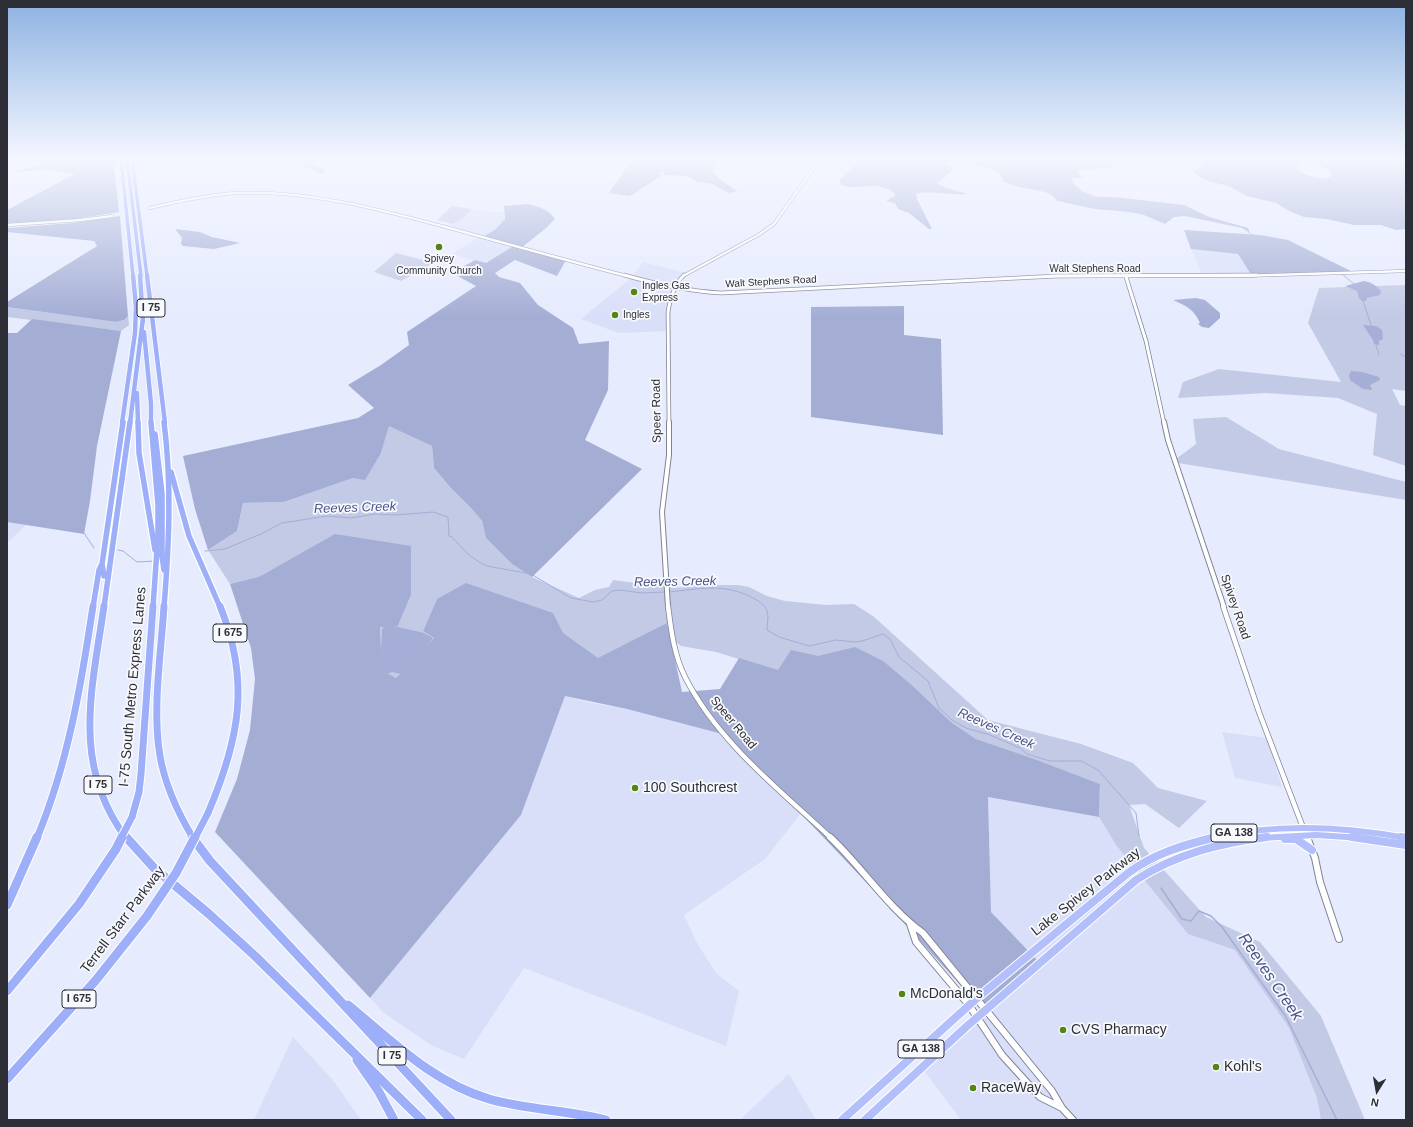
<!DOCTYPE html>
<html>
<head>
<meta charset="utf-8">
<style>
	body { margin:0 }
	#map { position:relative; width:1413px; height:1127px; overflow:hidden; background:#e6ebfe; font-family:Arial,sans-serif }
	canvas { display:block }
	.frame { position:absolute; inset:0; border:8px solid #2e2f36; pointer-events:none }
	.north { position:absolute; left:1357px; top:1071px; width:40px; height:40px; -webkit-text-stroke:3px #f8f9fd; paint-order:stroke; rotate:191deg; font-size:11px; font-weight:700; line-height:16px; text-align:center; color:#2e2f36 }
	.north::after { content:''; display:block; margin:auto; width:14px; height:18px; background:#2e2f36; clip-path:polygon(50% 0,100% 100%,50% 72%,0 100%) }
</style>
</head>
<body>
<div id="map">
<canvas width="1413" height="1127"></canvas>
<div class="frame"></div>
<div class="north">N</div>
</div>
<script>
const ctx = document.querySelector('canvas').getContext('2d');
ctx.lineJoin = 'round';
function fill(path, color) { ctx.fillStyle = color; ctx.fill(path, 'evenodd'); }
function strokePath(path, color, width, dash) { ctx.strokeStyle = color; ctx.lineWidth = width; ctx.lineCap = dash ? 'butt' : 'round'; ctx.setLineDash(dash || []); ctx.stroke(path); }
function write(font, color, halo, rows, align = 'center') {
  ctx.font = font + ' Arial,sans-serif'; ctx.lineWidth = 3.5; ctx.setLineDash([]); ctx.textBaseline = 'middle'; ctx.strokeStyle = halo; ctx.fillStyle = color; for (const [text, x, y, turn = 0] of rows) {
    ctx.save(); ctx.translate(x, y); ctx.rotate((+turn || 0) * Math.PI / 180); ctx.textAlign = isNaN(turn) ? turn : align; if (halo) ctx.strokeText(text, 0, 0); ctx.fillText(text, 0, 0); ctx.restore();
  }
}
fill(new Path2D(`
	M 472,209 L 503,213 L 505,219 L 496,229 L 482,238 L 512,247 L 486,264 L 452,254 L 480,236 L 448,227 L 461,220 Z
	M 1191,249 L 1238,254 L 1252,276 L 1203,277 Z
	M 643,262 L 690,274 L 671,288 L 670,331 L 619,333 L 581,319 L 631,278 Z
	M 7,522 L 26,525 L 7,543 Z
	M 565,696 L 592,703 L 627,709 L 726,735 L 801,813 L 765,859 L 684,915 L 697,943 L 716,973 L 739,991 L 726,1046 L 524,968 L 464,1059 L 431,1045 L 384,1013 L 370,998 L 521,815 Z
	M 1222,732 L 1267,738 L 1282,787 L 1235,778 Z
	M 988,797 L 1099,817 L 1116,845 L 1188,934 L 1235,950 L 1289,1028 L 1317,1098 L 1321,1120 L 961,1120 L 922,1068 L 1036,960 L 991,912 Z
	M 293,1037 L 332,1079 L 361,1120 L 254,1120 Z
	M 789,1074 L 816,1120 L 740,1120 L 777,1085 Z`), '#dadff9');
fill(new Path2D(`
	M 452,206 L 472,209 L 461,220 L 453,224 L 437,220 Z
	M 396,253 L 431,262 L 434,263 L 401,281 L 374,272 Z
	M 1406,285 L 1406,391 L 1392,389 L 1400,405 L 1406,406 L 1406,466 L 1373,455 L 1377,414 L 1338,398 L 1266,393 L 1178,398 L 1183,382 L 1219,369 L 1341,382 L 1308,323 L 1319,288 Z
	M 7,307 L 116,322 L 124,320 L 128,316 L 129,325 L 121,331 L 7,317 Z
	M 1226,417 L 1279,449 L 1406,482 L 1406,500 L 1172,462 L 1196,444 L 1193,419 Z
	M 389,425 L 432,446 L 434,468 L 450,487 L 471,508 L 482,521 L 486,538 L 512,564 L 532,577 L 579,598 L 595,590 L 609,587 L 613,580 L 673,588 L 709,585 L 737,585 L 749,587 L 767,596 L 785,601 L 826,605 L 854,604 L 873,616 L 988,720 L 1081,744 L 1133,763 L 1158,788 L 1207,801 L 1179,828 L 1145,804 L 1129,805 L 1144,848 L 1206,917 L 1260,942 L 1321,1016 L 1365,1120 L 1321,1120 L 1317,1098 L 1289,1028 L 1235,950 L 1188,934 L 1116,845 L 1099,817 L 1100,784 L 976,739 L 951,722 L 913,686 L 884,663 L 781,672 L 716,652 L 681,646 L 675,641 L 673,624 L 667,623 L 600,661 L 437,599 L 423,631 L 434,638 L 396,678 L 382,670 L 380,626 L 398,626 L 411,595 L 411,546 L 230,584 L 208,550 L 237,531 L 243,503 L 284,502 L 353,478 L 381,453 Z`), '#c3cae5');
fill(new Path2D(`
	M 51,159 L 113,159 L 119,212 L 75,219 L 7,224 L 7,210 L 75,174 L 45,169 L 10,173 L 38,165 Z
	M 629,159 C 642,159 653,162 664,169 L 659,174 L 663,175 L 630,196 L 609,193 L 627,167 Z
	M 528,204 C 540,207 548,209 555,219 L 545,229 L 521,248 L 566,260 L 557,276 L 515,260 L 495,273 L 499,277 L 520,283 L 538,305 L 573,328 L 579,344 L 609,341 L 608,390 L 585,440 L 642,469 L 532,577 L 512,564 L 486,538 L 482,521 L 471,508 L 450,487 L 434,468 L 432,446 L 389,426 L 381,453 L 365,480 L 353,478 L 284,502 L 243,503 L 237,531 L 208,550 L 195,509 L 183,456 L 358,418 L 374,408 L 348,385 L 381,365 L 409,345 L 407,332 L 476,286 L 452,273 L 475,260 L 486,263 L 512,247 L 481,238 L 496,229 L 505,219 L 504,206 Z
	M 120,216 L 128,316 L 124,320 L 116,322 L 7,307 L 7,302 L 97,246 L 94,241 L 7,232 L 7,228 L 73,223 Z
	M 1184,230 L 1261,235 L 1288,240 L 1355,273 L 1252,276 L 1238,254 L 1191,249 Z
	M 904,306 L 904,335 L 941,339 L 943,435 L 811,417 L 811,307 Z
	M 32,319 L 121,331 L 97,446 L 90,501 L 84,534 L 7,522 L 7,333 L 17,333 Z
	M 335,534 L 411,546 L 411,595 L 398,626 L 380,627 L 382,670 L 396,678 L 434,638 L 423,631 L 437,599 L 466,583 L 553,613 L 563,633 L 598,658 L 667,623 L 682,692 L 720,689 L 739,658 L 778,670 L 791,650 L 818,656 L 855,647 L 883,661 L 913,686 L 951,722 L 976,739 L 1034,759 L 1100,784 L 1099,817 L 988,797 L 991,912 L 1037,960 L 983,1010 L 883,900 L 726,735 L 627,709 L 565,696 L 521,815 L 370,998 L 215,832 L 237,779 L 250,730 L 255,679 L 251,648 L 230,584 L 259,577 Z`), '#a4aed5');
fill(new Path2D(`
	M 298,159 L 310,159 C 313,168 322,166 326,172 L 319,174 L 316,171 L 292,163 Z
	M 617,159 L 714,159 L 717,161 C 716,164 713,167 713,170 C 713,176 732,188 738,191 L 728,193 L 713,184 L 695,181 L 687,176 L 664,175 L 663,168 C 651,156 632,163 617,161 L 616,160 Z
	M 861,159 L 1111,159 L 1114,164 L 1112,167 L 1080,170 L 1078,172 L 1083,178 L 1072,178 L 1071,179 L 1075,185 L 1082,191 L 1097,197 L 1115,197 L 1184,205 L 1209,217 L 1248,228 L 1250,233 L 1242,228 L 1185,216 L 1174,217 L 1165,224 L 1144,215 L 1130,212 L 1095,209 L 1057,201 L 1052,195 L 1045,192 L 1019,187 L 1004,182 L 1000,174 L 992,168 L 945,162 L 954,169 C 948,174 943,180 937,183 L 946,188 L 968,194 C 952,196 930,190 916,194 L 917,199 L 932,229 L 929,229 L 909,213 L 898,209 L 895,203 L 886,201 L 895,196 L 895,194 C 879,178 854,192 842,185 L 839,180 Z
	M 1153,159 L 1294,159 L 1301,163 L 1296,167 C 1303,176 1322,181 1332,176 L 1330,171 L 1322,166 L 1304,163 L 1309,162 L 1311,159 L 1406,159 L 1406,229 L 1396,230 L 1381,225 L 1354,225 L 1326,219 L 1304,217 L 1289,211 L 1276,203 L 1247,196 L 1228,186 L 1205,180 L 1193,172 L 1193,169 L 1201,167 L 1205,163 L 1177,160 L 1163,164 Z
	M 175,229 L 200,232 L 212,237 L 240,243 L 214,249 L 183,246 L 181,244 L 182,238 Z
	M 1364,281 C 1371,282 1377,286 1381,291 L 1380,295 L 1367,298 L 1366,301 L 1362,301 L 1359,298 L 1357,291 L 1345,286 Z
	M 1196,298 L 1205,300 L 1220,313 L 1220,318 L 1209,328 L 1202,327 L 1198,324 L 1200,323 C 1195,310 1185,305 1173,300 Z
	M 1363,325 L 1376,326 L 1382,330 L 1383,339 L 1379,341 L 1379,345 L 1374,344 L 1373,340 Z
	M 1351,371 L 1362,372 L 1379,377 L 1380,380 L 1370,385 L 1372,390 L 1363,389 L 1350,380 L 1349,375 Z
	M 385,624 L 424,633 L 433,638 L 415,662 L 402,674 L 392,672 L 382,676 L 380,674 L 382,630 Z`), '#a4aed6');
strokePath(new Path2D(`
	M 835,159 L 834,163 L 843,171 L 847,172
	M 1249,233 C 1268,243 1286,254 1306,262 C 1317,266 1328,266 1339,272
	M 1342,274 L 1354,284
	M 1363,301 L 1371,325
	M 1376,345 L 1379,355
	M 1400,354 L 1406,357
	M 7,430 L 36,443 L 49,452 L 68,457 L 70,462 L 68,476 L 73,489 L 70,504 L 73,519 L 72,523 L 78,531 L 84,533 L 94,548
	M 118,550 L 123,551 L 137,562 L 155,561
	M 205,551 L 225,549 L 261,534 L 282,523 L 327,516 L 351,518 L 375,514 L 395,515 L 433,512 L 448,517 L 449,536 L 452,537 L 468,554 L 479,562 L 487,566 L 531,574 L 571,598 L 593,602 L 602,600 L 612,591 L 620,590 L 642,593 L 666,592
	M 669,592 C 698,589 724,583 751,597 C 757,600 765,604 767,611 C 769,617 767,624 767,630 L 779,637 L 809,646 L 836,640 L 854,642 L 862,641 L 883,634 L 890,639 L 899,657 L 928,681 L 939,708 L 952,720 L 966,728 L 990,735 L 1020,748 L 1027,754 L 1050,761 L 1081,761 L 1098,770 L 1136,813 L 1139,836`), '#a4aed6', 1);
strokePath(new Path2D(`
	M 1161,888 L 1182,919 L 1191,921 L 1199,911 L 1211,916 L 1222,927 L 1286,1017 L 1337,1120`), '#a4aed6', 1.5);
const tertiaryFar4 = new Path2D(`
	M 150,208 C 179,201 207,195 236,193 C 310,190 382,210 453,229 C 511,245 569,261 627,276
	M 7,225 L 81,220 L 112,216
	M 683,276 L 760,234 L 774,224 L 820,159
	M 1048,276 L 1239,276 L 1406,271`);
const tertiaryFar3 = new Path2D(`
	M 624,275 C 656,284 687,291 721,293 L 1057,276 L 1257,275
	M 1126,277 L 1146,341 L 1164,423
	M 669,423 L 668,312 C 670,299 674,285 684,275`);
const tertiaryFar2 = new Path2D(`
	M 1164,422 L 1168,440 L 1224,607
	M 668,607 L 662,512 L 669,455 L 669,422`);
const tertiaryFar1 = new Path2D(`
	M 668,606 C 671,630 674,655 685,677 C 718,742 779,789 831,838
	M 1223,606 L 1259,712 L 1307,838`);
const tertiary = new Path2D(`
	M 830,837 C 862,867 888,908 923,933 L 1052,1091 L 1062,1108 L 1073,1120
	M 1307,837 L 1315,858 L 1320,882 L 1339,939
	M 910,924 L 916,942 L 969,1005 L 1002,1055 L 1040,1097 L 1062,1108`);
const trunkFar1 = new Path2D(`
	M 1212,838 C 1277,823 1341,826 1406,838
	M 1260,838 L 1316,835 L 1362,838`);
const trunk = new Path2D(`
	M 1352,837 L 1406,845
	M 1401,837 L 1406,838
	M 1285,839 L 1296,839 L 1312,850
	M 842,1120 L 976,999 L 1128,873 C 1155,853 1184,845 1216,837
	M 865,1120 L 966,1027 L 1136,880 C 1176,854 1220,843 1267,837`);
const motorwayFar4 = new Path2D(`
	M 121,159 L 133,276
	M 127,159 L 141,276
	M 132,159 L 147,276`);
const motorwayFar3 = new Path2D(`
	M 140,275 L 143,322
	M 147,275 L 165,423
	M 144,332 L 151,404 L 151,423
	M 137,393 L 138,423
	M 122,423 L 135,333 L 136,307 L 133,275
	M 130,423 L 143,318`);
const motorwayFar2 = new Path2D(`
	M 138,422 L 139,453 L 155,550
	M 151,422 L 158,505 L 158,535 L 153,607
	M 164,422 C 172,484 169,546 164,607
	M 155,434 L 162,494 L 162,556 L 164,570
	M 171,472 L 189,536 L 220,607
	M 104,576 L 102,564 L 123,422
	M 93,607 L 99,570 L 102,564
	M 104,607 L 130,422`);
const motorwayFar1 = new Path2D(`
	M 104,606 C 92,690 71,764 126,838
	M 164,606 C 161,653 152,711 160,756 C 165,785 178,813 193,838
	M 208,813 C 239,740 251,682 220,606
	M 132,817 L 139,792 L 141,774 L 153,606
	M 37,838 C 68,763 81,686 93,606`);
const motorway = new Path2D(`
	M 126,837 L 154,868 L 209,914 L 255,956 L 422,1120
	M 192,837 L 210,861 L 451,1120
	M 7,905 L 37,837
	M 7,991 L 79,904 L 116,849
	M 348,1005 C 392,1041 432,1082 489,1099 C 527,1110 568,1110 606,1120
	M 357,1060 L 379,1092 L 394,1120
	M 7,1079 L 96,980 L 147,916`);
strokePath(tertiaryFar4, '#7f8394', 3.5);
strokePath(tertiaryFar3, '#7f8394', 4.5);
strokePath(tertiaryFar2, '#7f8394', 6);
strokePath(tertiaryFar1, '#7f8394', 6);
strokePath(tertiary, '#7f8394', 8);
strokePath(trunkFar1, '#fff', 8);
strokePath(trunk, '#fff', 10);
strokePath(motorwayFar4, '#fff', 4.5);
strokePath(motorwayFar3, '#fff', 6);
strokePath(motorwayFar2, '#fff', 8);
strokePath(motorwayFar1, '#fff', 9);
strokePath(motorway, '#fff', 11);
strokePath(tertiaryFar4, '#fff', 2.5);
strokePath(tertiaryFar3, '#fff', 3);
strokePath(tertiaryFar2, '#fff', 4);
strokePath(tertiaryFar1, '#fff', 4.5);
strokePath(tertiary, '#fff', 6);
strokePath(trunkFar1, '#b2bffa', 6);
strokePath(trunk, '#b2bffa', 8);
strokePath(motorwayFar4, '#9eaff9', 3.5);
strokePath(motorwayFar3, '#9eaff9', 4.5);
strokePath(motorwayFar2, '#9eaff9', 5.5);
strokePath(motorwayFar1, '#9eaff9', 7);
strokePath(motorway, '#9eaff9', 9);
const motorwayBridgeFar1 = new Path2D(`
	M 121,838 L 132,817
	M 195,838 L 208,813`);
const motorwayBridge = new Path2D(`
	M 116,849 L 122,837
	M 147,916 L 176,873 L 195,837`);
strokePath(motorwayBridgeFar1, '#fff', 9, []);
strokePath(motorwayBridge, '#fff', 11, []);
strokePath(motorwayBridgeFar1, '#9eaff9', 7);
strokePath(motorwayBridge, '#9eaff9', 9);
const sky = ctx.createLinearGradient(0, 0, 0, 317);
sky.addColorStop(0, '#8db2e1');
sky.addColorStop(0.5, '#f4f6ff');
sky.addColorStop(1, '#f4f6ff00');
ctx.fillStyle = sky;
ctx.fillRect(0, 0, 1413, 317);
for (const [x, y, r, color] of [
	[439,247,4,"#538416"],
	[634,292,4,"#538416"],
	[615,315,4,"#538416"],
	[635,788,4,"#538416"],
	[902,994,4,"#538416"],
	[1063,1030,4,"#538416"],
	[1216,1067,4,"#538416"],
	[973,1088,4,"#538416"]
]) { const dot = new Path2D(); dot.arc(x, y, r, 0, 2 * Math.PI); ctx.fillStyle = color; ctx.fill(dot); strokePath(dot, '#f8f9fd', 1.5); }
write('10px', '#2e2f36', '#f8f9fd', [
	["Spivey",439,259,"center"],
	["Community Church",439,271,"center"],
	["Ingles Gas",642,286],
	["Express",642,298],
	["Ingles",623,315]
], 'left');
write('10px', '#2e2f36', '#f8f9fd', [
	["Walt Stephens Road",1095,269],
	["Walt Stephens Road",771,282,-3]
]);
for (const [x, y, w] of [
	[151,308,28],
	[230,633,34],
	[98,785,28],
	[1234,833,46],
	[79,999,34],
	[921,1049,46],
	[392,1056,28]
]) { const box = new Path2D(); box.roundRect(x - w / 2, y - 9, w, 18, 3); ctx.fillStyle = '#f8f9fd'; ctx.fill(box); strokePath(box, '#2e2f36', 1); }
write('bold 11px', '#2e2f36', null, [
	["I 75",151,308],
	["I 675",230,633],
	["I 75",98,785],
	["GA 138",1234,833],
	["I 675",79,999],
	["GA 138",921,1049],
	["I 75",392,1056]
]);
write('12px', '#2e2f36', '#f8f9fd', [
	["Speer Road",657,411,-91],
	["Spivey Road",1235,607,71],
	["Speer Road",733,723,50]
]);
write('italic 13px', '#495389', '#f8f9fd', [
	["Reeves Creek",355,508,-2],
	["Reeves Creek",675,582,-1],
	["Reeves Creek",996,729,24]
]);
write('14px', '#2e2f36', '#f8f9fd', [
	["I-75 South Metro Express Lanes",133,687,-85],
	["Lake Spivey Parkway",1086,892,-38],
	["Terrell Starr Parkway",123,920,-53]
]);
write('14px', '#2e2f36', '#f8f9fd', [
	["100 Southcrest",643,788],
	["McDonald's",910,994],
	["CVS Pharmacy",1071,1030],
	["Kohl's",1224,1067],
	["RaceWay",981,1088]
], 'left');
write('italic 16px', '#495389', '#f8f9fd', [
	["Reeves Creek",1270,977,56]
]);
</script>
</body>
</html>
